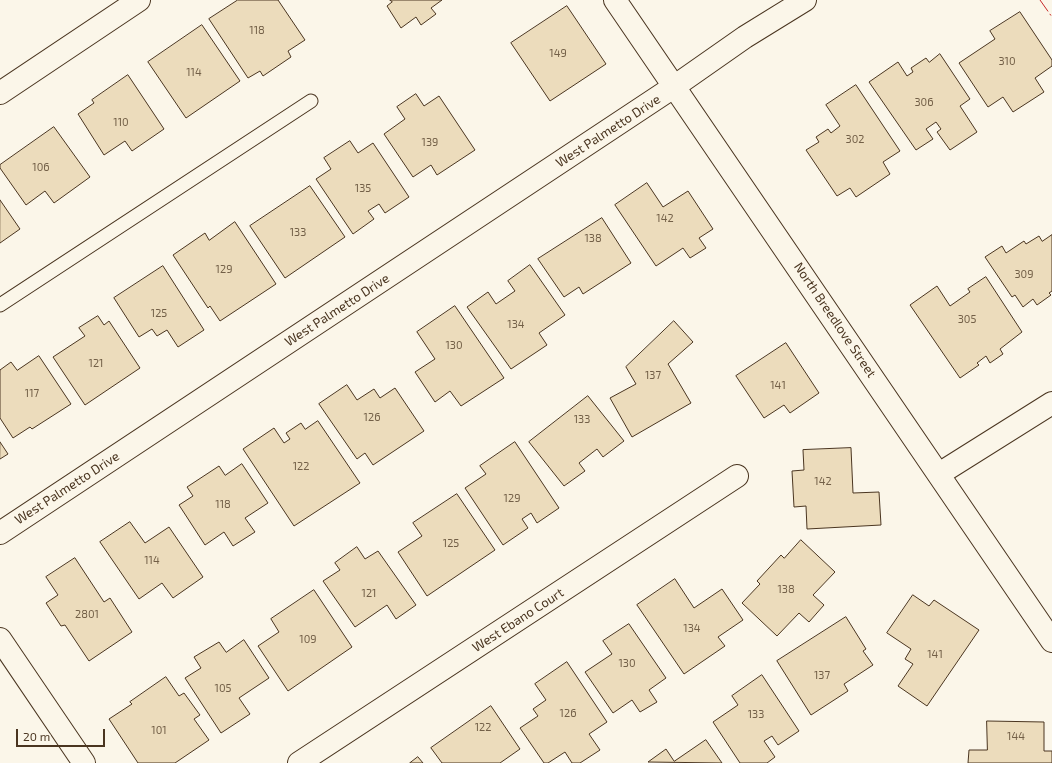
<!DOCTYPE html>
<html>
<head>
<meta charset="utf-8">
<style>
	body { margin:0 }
	#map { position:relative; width:1052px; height:763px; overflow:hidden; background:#fbf6e9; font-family:"Exo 2",sans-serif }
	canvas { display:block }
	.scale { position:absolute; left:16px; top:729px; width:89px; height:18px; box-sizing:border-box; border:2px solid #4a3520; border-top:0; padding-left:5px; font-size:12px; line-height:14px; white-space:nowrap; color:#4a3520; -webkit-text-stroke:3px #fbf6e9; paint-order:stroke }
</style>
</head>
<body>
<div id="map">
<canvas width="1052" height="763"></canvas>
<div class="scale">20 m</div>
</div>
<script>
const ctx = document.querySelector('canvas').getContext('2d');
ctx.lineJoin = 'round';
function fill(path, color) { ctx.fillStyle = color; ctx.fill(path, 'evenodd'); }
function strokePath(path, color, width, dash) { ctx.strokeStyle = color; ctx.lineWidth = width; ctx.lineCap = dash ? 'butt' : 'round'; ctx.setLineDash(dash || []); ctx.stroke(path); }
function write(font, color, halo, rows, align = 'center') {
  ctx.font = font + ' "Exo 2",sans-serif'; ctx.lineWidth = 3; ctx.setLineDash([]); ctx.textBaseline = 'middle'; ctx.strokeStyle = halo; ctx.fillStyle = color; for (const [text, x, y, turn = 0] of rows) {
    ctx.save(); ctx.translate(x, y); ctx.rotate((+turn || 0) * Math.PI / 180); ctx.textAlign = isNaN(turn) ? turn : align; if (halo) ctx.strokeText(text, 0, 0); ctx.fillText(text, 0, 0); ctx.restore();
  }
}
const building = new Path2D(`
	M 238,0 L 278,0 L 305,40 L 288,51 L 291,57 L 263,76 L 260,71 L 248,78 L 209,19 Z
	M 390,0 L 442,0 L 431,8 L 436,14 L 421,25 L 416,17 L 401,28 L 387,6 L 392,2 Z
	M 567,6 L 606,64 L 550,101 L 511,43 Z
	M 1020,12 L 1052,60 L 1052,66 L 1035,78 L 1044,92 L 1013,112 L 1003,97 L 988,107 L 959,63 L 995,39 L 990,31 Z
	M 202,25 L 240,81 L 186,118 L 148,62 Z
	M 940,54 L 970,99 L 960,106 L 977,132 L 950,150 L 937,132 L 941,129 L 936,122 L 926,129 L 933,139 L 916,150 L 869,82 L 898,62 L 907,76 L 913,72 L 911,68 L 926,58 L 929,62 Z
	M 128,75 L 164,129 L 132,151 L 125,141 L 104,155 L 78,114 L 94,103 L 92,100 Z
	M 856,85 L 900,151 L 883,162 L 890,174 L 856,197 L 850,188 L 837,196 L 806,150 L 819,142 L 816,137 L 828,129 L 831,133 L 840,126 L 826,105 Z
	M 416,94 L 424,106 L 439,96 L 475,150 L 437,175 L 431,165 L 413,177 L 384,134 L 405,119 L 397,107 Z
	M 54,127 L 90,177 L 54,203 L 45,191 L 26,205 L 0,168 L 0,165 Z
	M 350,141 L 358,153 L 373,143 L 409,197 L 385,213 L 379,204 L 368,211 L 374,219 L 353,234 L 316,179 L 331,169 L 324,158 Z
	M 647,183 L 663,207 L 688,191 L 713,229 L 699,238 L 706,248 L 690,258 L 683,248 L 656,266 L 615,205 Z
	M 310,186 L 345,237 L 285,278 L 250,226 Z
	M 0,200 L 20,229 L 0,243 Z
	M 602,218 L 631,263 L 583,294 L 579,287 L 564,297 L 538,259 Z
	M 235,222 L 276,284 L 220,321 L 210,306 L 208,308 L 173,255 L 205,233 L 209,240 Z
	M 1052,235 L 1052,291 L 1049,293 L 1051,295 L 1037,305 L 1033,299 L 1023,307 L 1015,295 L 1012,297 L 985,257 L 1002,246 L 1006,253 L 1024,241 L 1026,244 L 1039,236 L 1042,241 Z
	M 530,265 L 565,315 L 539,333 L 547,345 L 511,369 L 467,307 L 488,292 L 496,304 L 515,291 L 508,281 Z
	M 163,266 L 204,330 L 178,347 L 167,330 L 157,336 L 152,329 L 139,337 L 114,298 Z
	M 986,277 L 1022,332 L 1000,349 L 1003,354 L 990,363 L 986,356 L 977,363 L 979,365 L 960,378 L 910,305 L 937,286 L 950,306 L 970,292 L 968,289 Z
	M 455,306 L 504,378 L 461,406 L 450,391 L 435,402 L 415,372 L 435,359 L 417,332 Z
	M 98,316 L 104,325 L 109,321 L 140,368 L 85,405 L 53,357 L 85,336 L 79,328 Z
	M 674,321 L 693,342 L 668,364 L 691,403 L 632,437 L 610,398 L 636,384 L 626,367 Z
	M 786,343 L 819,393 L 790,413 L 784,405 L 764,418 L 736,376 Z
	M 39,356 L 71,404 L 32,429 L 30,427 L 13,438 L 0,418 L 0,370 L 11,362 L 17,370 Z
	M 347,385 L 357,400 L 374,389 L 380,398 L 395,388 L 424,431 L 373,465 L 365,453 L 357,459 L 319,404 Z
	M 588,396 L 624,441 L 603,457 L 597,449 L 579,463 L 585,471 L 564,486 L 529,442 Z
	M 318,421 L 360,483 L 294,526 L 243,449 L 274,428 L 284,443 L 290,439 L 286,433 L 301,423 L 305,429 Z
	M 0,442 L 8,454 L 0,459 Z
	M 515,442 L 559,508 L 537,523 L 531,513 L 522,519 L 528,528 L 503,545 L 465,488 L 486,474 L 480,466 Z
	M 851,448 L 853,493 L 879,492 L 881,525 L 807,529 L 806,506 L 794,507 L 792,471 L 804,470 L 803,450 Z
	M 242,464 L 268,503 L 245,518 L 255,532 L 233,546 L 224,532 L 205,545 L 179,505 L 193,496 L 187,487 L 219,466 L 225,475 Z
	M 457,494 L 495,550 L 427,596 L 398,552 L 422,536 L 413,523 Z
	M 130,522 L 145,543 L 169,527 L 203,577 L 173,598 L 162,583 L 139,599 L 100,542 Z
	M 801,540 L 835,572 L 813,595 L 824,605 L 809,622 L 799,613 L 777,636 L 742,603 L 760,584 L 757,581 L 781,555 L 784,558 Z
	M 357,547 L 365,559 L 378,551 L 416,605 L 396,619 L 387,605 L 355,627 L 323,581 L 340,570 L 335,563 Z
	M 75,558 L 104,602 L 110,598 L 132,632 L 89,661 L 65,625 L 61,626 L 46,603 L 58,595 L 46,577 Z
	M 675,579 L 694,608 L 722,589 L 743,620 L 718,637 L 725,646 L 684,674 L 637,605 Z
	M 314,590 L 352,647 L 288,691 L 258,646 L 279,632 L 271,619 Z
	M 913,595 L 929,606 L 934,600 L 979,630 L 927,706 L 898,686 L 913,664 L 905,659 L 911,649 L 887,633 Z
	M 846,617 L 866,649 L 863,651 L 873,665 L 844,684 L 848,691 L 811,715 L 777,661 Z
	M 629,624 L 666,678 L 649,690 L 657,702 L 640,712 L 632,700 L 613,713 L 585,672 L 612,654 L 603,641 Z
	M 244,640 L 269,678 L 239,698 L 250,714 L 221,733 L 185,678 L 201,668 L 194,657 L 219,642 L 226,652 Z
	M 567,662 L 607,722 L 589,734 L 600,750 L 580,763 L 572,763 L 565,752 L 548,763 L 544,763 L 520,728 L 538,716 L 533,709 L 546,700 L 535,684 Z
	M 762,675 L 799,731 L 778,745 L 772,736 L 764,741 L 775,757 L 767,763 L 740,763 L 713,722 L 738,705 L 732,696 Z
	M 166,677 L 179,696 L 184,693 L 200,715 L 194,719 L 209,740 L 175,763 L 138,763 L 109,719 L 132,704 L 130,702 Z
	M 491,706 L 520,749 L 500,763 L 442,763 L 431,748 Z
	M 987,721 L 1044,722 L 1044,751 L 1052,751 L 1052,763 L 968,763 L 969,750 L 987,750 Z
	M 706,740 L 722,763 L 648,762 L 666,749 L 674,761 Z
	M 418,757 L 423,763 L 410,763 Z`);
fill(building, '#ecdcbc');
strokePath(building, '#4a3520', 1);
const lane = new Path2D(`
	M 0,305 L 311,101`);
const street = new Path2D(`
	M 0,93 L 139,0
	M 939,474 L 1052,403
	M 0,533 L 675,86 L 745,37 L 805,0
	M 0,639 L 84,763
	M 299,763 L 737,476`);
const secondary = new Path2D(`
	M 615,0 L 1052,641`);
strokePath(lane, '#4a3520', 15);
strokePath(street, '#4a3520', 24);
strokePath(secondary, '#4a3520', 24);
strokePath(lane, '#fbf6e9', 13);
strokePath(street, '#fbf6e9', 22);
strokePath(secondary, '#fbf6e9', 22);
strokePath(new Path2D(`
	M 1040,0 L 1052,17`), '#c62828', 1, [14, 3, 2, 3]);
write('11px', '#725f47', null, [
	["118",257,30],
	["149",558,53],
	["310",1007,61],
	["114",194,72],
	["306",924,102],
	["110",121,122],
	["302",855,139],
	["139",430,142],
	["106",41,167],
	["135",363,188],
	["142",665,218],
	["133",298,232],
	["138",593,238],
	["129",224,269],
	["309",1024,274],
	["125",159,313],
	["305",967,319],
	["134",516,324],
	["130",454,345],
	["121",96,363],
	["137",653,375],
	["141",778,385],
	["117",32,393],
	["126",372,417],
	["133",582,419],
	["122",301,466],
	["142",823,481],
	["129",512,498],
	["118",223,504],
	["125",451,543],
	["114",152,560],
	["138",786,589],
	["121",369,593],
	["2801",87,614],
	["134",692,628],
	["109",308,639],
	["141",935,654],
	["130",627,663],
	["137",822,675],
	["105",223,688],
	["126",568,713],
	["133",756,714],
	["122",483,727],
	["101",159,730],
	["144",1016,736]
]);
write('13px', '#4a3520', '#fbf6e9', [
	["West Palmetto Drive",608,131,-33],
	["West Palmetto Drive",337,310,-33],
	["North Breedlove Street",835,320,56],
	["West Palmetto Drive",67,488,-33],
	["West Ebano Court",518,620,-33]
]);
</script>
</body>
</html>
